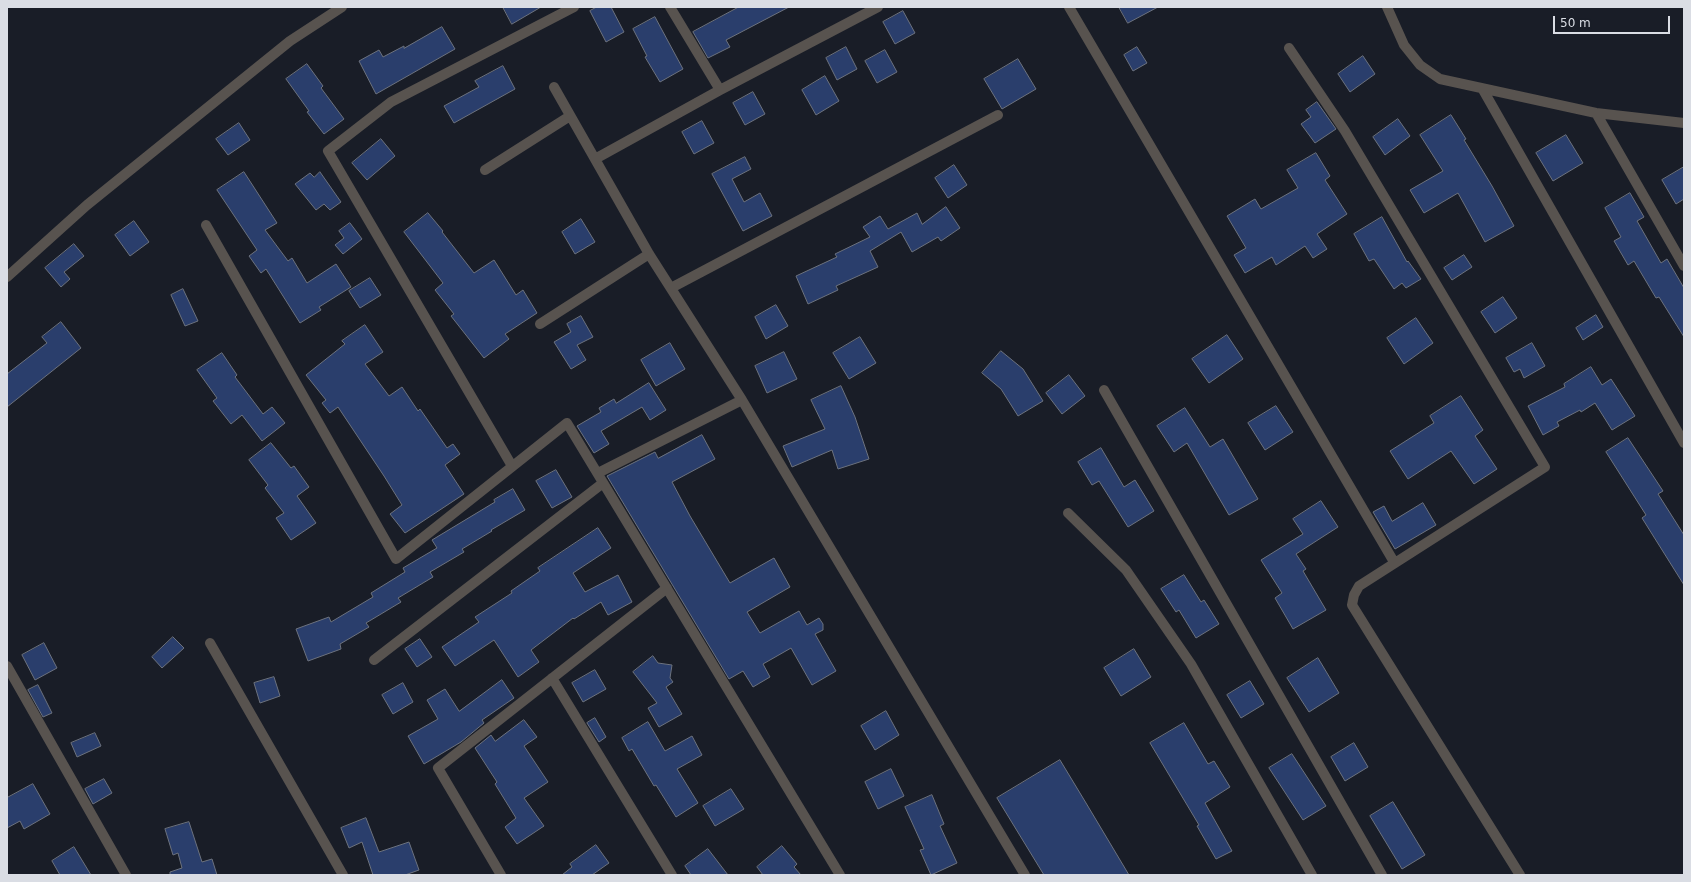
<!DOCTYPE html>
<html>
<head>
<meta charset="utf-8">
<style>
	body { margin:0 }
	#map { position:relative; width:1691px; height:882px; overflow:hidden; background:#191d27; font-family:"DejaVu Sans",sans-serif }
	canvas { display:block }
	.frame { position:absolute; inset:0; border:8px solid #dadde4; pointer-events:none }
	.scale { position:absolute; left:1553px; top:16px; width:117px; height:18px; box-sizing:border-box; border:2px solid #dadde4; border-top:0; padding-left:5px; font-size:12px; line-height:14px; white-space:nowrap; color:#dadde4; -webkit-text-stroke:3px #191d27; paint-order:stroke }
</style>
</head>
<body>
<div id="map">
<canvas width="1691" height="882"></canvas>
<div class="frame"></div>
<div class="scale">50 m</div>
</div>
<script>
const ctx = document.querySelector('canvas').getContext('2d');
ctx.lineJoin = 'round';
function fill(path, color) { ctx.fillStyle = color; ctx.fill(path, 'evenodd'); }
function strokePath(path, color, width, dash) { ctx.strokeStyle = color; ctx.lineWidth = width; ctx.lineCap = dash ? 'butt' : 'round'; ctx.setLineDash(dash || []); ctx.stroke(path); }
const building = new Path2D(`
	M 503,7 L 541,7 L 512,24 Z
	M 597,7 L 611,7 L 624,32 L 606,42 L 590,11 Z
	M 739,7 L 789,7 L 726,40 L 730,47 L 708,58 L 693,32 Z
	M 1119,7 L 1158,7 L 1128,23 Z
	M 903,11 L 915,33 L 895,44 L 883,22 Z
	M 655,17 L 683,69 L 660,82 L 645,57 L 647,56 L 633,29 Z
	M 442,27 L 455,49 L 376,94 L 359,61 L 379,50 L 383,57 L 404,46 L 404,48 Z
	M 846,47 L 857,69 L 837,80 L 826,58 Z
	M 1137,47 L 1147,63 L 1133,71 L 1124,55 Z
	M 885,50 L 897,72 L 877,83 L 865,61 Z
	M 1363,56 L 1375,74 L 1350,92 L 1338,74 Z
	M 1018,59 L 1036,89 L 1002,109 L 984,79 Z
	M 307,64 L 323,86 L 321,88 L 344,119 L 324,134 L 307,112 L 309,111 L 286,79 Z
	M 503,66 L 515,89 L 454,123 L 444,106 L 479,87 L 475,81 Z
	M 825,76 L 839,101 L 816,115 L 802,90 Z
	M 753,92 L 765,114 L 745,125 L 733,103 Z
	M 1317,102 L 1336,129 L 1315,143 L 1301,124 L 1311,117 L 1306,110 Z
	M 1451,115 L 1466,139 L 1464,140 L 1492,186 L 1514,226 L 1485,242 L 1458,193 L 1424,213 L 1410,190 L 1443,171 L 1420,135 Z
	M 1398,119 L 1410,136 L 1385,155 L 1373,137 Z
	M 702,121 L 714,143 L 694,154 L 682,132 Z
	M 239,123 L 250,140 L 228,155 L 216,139 Z
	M 1566,135 L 1583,163 L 1553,181 L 1536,153 Z
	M 381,139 L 395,156 L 367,180 L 352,163 Z
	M 1316,153 L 1330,176 L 1325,180 L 1347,214 L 1317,234 L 1327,249 L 1313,258 L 1305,246 L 1276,265 L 1272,257 L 1245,273 L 1234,255 L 1246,248 L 1227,216 L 1255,199 L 1261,209 L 1298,188 L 1287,170 Z
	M 745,157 L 751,169 L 732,179 L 744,202 L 760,193 L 772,216 L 743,231 L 712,174 Z
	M 954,165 L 967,185 L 948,198 L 935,178 Z
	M 1684,167 L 1684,199 L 1676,204 L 1662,180 Z
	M 244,172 L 277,223 L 265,230 L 288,261 L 292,258 L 307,283 L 336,264 L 351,287 L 319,307 L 321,310 L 300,323 L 266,269 L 261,273 L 249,256 L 257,250 L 217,190 Z
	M 320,172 L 341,202 L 330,210 L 324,204 L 316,210 L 295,184 L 310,173 L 314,177 Z
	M 1630,193 L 1644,217 L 1637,221 L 1661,263 L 1667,259 L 1684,288 L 1684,337 L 1659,297 L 1656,298 L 1634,261 L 1628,265 L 1614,241 L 1621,237 L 1605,208 Z
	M 946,207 L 960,228 L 941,241 L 938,237 L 912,252 L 901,232 L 870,251 L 878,267 L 836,286 L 838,290 L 808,304 L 796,276 L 837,257 L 835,254 L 870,237 L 863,227 L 880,216 L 888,229 L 917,213 L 922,224 Z
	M 428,213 L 443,231 L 442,232 L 474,273 L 494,260 L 516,295 L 523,290 L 537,313 L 505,334 L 509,339 L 484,358 L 451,316 L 454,314 L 435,290 L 443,283 L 404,232 Z
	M 1382,217 L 1407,262 L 1408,261 L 1421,279 L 1406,288 L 1402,283 L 1394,289 L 1374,259 L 1369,261 L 1354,234 Z
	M 581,219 L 595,242 L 575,254 L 562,232 Z
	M 134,221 L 149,242 L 130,256 L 115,235 Z
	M 350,223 L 362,239 L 343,254 L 335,245 L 344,238 L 339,231 Z
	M 74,244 L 84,256 L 64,272 L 70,279 L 61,287 L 45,268 Z
	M 1464,255 L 1472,267 L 1452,280 L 1444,268 Z
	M 370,278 L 381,295 L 360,308 L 349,291 Z
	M 183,289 L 198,321 L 185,326 L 171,295 Z
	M 1503,297 L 1517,318 L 1495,333 L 1481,312 Z
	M 776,305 L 788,326 L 766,339 L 755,317 Z
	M 1596,315 L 1603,327 L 1583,340 L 1576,328 Z
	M 581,316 L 593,337 L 577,345 L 586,360 L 571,369 L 554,342 L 571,332 L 567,324 Z
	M 1416,318 L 1433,343 L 1404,364 L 1387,338 Z
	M 61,322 L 81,348 L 7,407 L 7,374 L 47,343 L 42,337 Z
	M 365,325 L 383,352 L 365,364 L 389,396 L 402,387 L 418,411 L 420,409 L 447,448 L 453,444 L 460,454 L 445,465 L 464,494 L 405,533 L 390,514 L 402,505 L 384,476 L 338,407 L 330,413 L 322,403 L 326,400 L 306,375 L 345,344 L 342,341 Z
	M 1227,335 L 1243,359 L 1209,383 L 1192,359 Z
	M 860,337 L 876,363 L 849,379 L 833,353 Z
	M 670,343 L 685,369 L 656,386 L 641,360 Z
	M 1532,343 L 1545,366 L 1524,378 L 1520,369 L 1514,372 L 1506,358 Z
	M 1001,351 L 1023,369 L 1043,401 L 1018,416 L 1001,389 L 982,373 Z
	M 784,352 L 797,379 L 767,393 L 755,366 Z
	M 222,353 L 237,375 L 235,377 L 263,414 L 272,407 L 285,423 L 262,441 L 242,415 L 231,424 L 213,401 L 217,398 L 197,370 Z
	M 1591,367 L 1602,385 L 1611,379 L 1635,416 L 1612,430 L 1595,403 L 1581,412 L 1580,410 L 1557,422 L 1559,426 L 1543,435 L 1528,406 L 1565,387 L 1564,384 Z
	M 1069,375 L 1085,396 L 1062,414 L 1046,393 Z
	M 649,383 L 666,410 L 650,420 L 642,407 L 601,431 L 609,444 L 594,453 L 577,426 L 601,412 L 599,408 L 614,399 L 616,403 Z
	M 841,386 L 855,417 L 869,459 L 838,469 L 832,450 L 792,467 L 783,446 L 825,429 L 811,400 Z
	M 1461,396 L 1483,430 L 1475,436 L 1497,469 L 1474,484 L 1451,451 L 1408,479 L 1390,451 L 1434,423 L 1430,416 Z
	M 1276,406 L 1293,432 L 1265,450 L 1248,423 Z
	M 1185,408 L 1210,447 L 1223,439 L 1258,499 L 1229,515 L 1187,443 L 1174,452 L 1157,426 Z
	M 702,435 L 715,459 L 672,482 L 690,516 L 730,583 L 774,558 L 790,587 L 747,612 L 760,633 L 799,611 L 807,625 L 819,618 L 823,624 L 823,630 L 815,634 L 836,671 L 812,685 L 791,648 L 763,664 L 770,677 L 753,687 L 743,671 L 729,679 L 607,476 L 655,452 L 658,458 Z
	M 1628,438 L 1663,491 L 1658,494 L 1684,535 L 1684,585 L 1642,518 L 1646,515 L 1606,452 Z
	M 271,443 L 291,468 L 294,466 L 309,487 L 297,496 L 316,523 L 291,540 L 276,518 L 284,513 L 265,488 L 268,485 L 249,460 Z
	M 1101,448 L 1124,487 L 1135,480 L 1154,511 L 1128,527 L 1099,481 L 1092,485 L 1078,462 Z
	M 556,470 L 572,497 L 552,508 L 536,481 Z
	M 513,489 L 525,510 L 491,530 L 492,531 L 462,549 L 464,552 L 430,572 L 433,577 L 398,598 L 401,602 L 366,623 L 369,627 L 340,644 L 341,649 L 308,661 L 296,629 L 329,617 L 331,622 L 373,597 L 371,593 L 405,572 L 403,568 L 437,548 L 432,540 L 495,502 L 494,500 Z
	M 1321,501 L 1338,527 L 1296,554 L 1306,569 L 1303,571 L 1326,610 L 1293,629 L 1275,598 L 1282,593 L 1261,560 L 1303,534 L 1293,519 Z
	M 1423,503 L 1436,525 L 1395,549 L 1373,512 L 1384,506 L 1392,521 Z
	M 598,528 L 611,548 L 573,573 L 585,592 L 618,575 L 632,602 L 608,615 L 601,602 L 574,619 L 573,618 L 531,650 L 539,662 L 518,677 L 494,640 L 455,666 L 442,647 L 479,622 L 475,617 L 512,593 L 511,591 L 540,571 L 538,568 Z
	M 1184,575 L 1201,602 L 1204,600 L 1219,624 L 1196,638 L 1179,610 L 1176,612 L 1161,589 Z
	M 173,637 L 184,648 L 162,668 L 152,657 Z
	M 420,639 L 432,657 L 417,667 L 405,649 Z
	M 44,643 L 57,668 L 35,680 L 22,655 Z
	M 1134,649 L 1151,677 L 1121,696 L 1104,668 Z
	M 653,656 L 658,663 L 672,665 L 670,678 L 673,682 L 666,687 L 682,714 L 659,727 L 648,708 L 657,703 L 633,672 Z
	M 1318,658 L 1339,693 L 1309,712 L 1287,678 Z
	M 595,670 L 606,689 L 583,702 L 572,683 Z
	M 274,677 L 280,696 L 260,703 L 254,683 Z
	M 502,680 L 514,698 L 482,720 L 484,723 L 461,742 L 424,764 L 408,736 L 438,719 L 427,700 L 445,689 L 459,711 Z
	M 1250,681 L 1264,704 L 1241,718 L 1227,695 Z
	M 403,683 L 413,702 L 393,714 L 382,695 Z
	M 38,685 L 52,713 L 43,717 L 28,690 Z
	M 886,711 L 899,735 L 875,750 L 861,726 Z
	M 595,718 L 606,737 L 599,742 L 587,723 Z
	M 524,720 L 537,737 L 524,746 L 548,782 L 524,798 L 544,826 L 517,844 L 505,827 L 516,818 L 495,784 L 497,782 L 475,748 L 491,735 L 495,741 Z
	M 648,722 L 665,751 L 692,736 L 702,755 L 677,769 L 698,803 L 676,817 L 656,785 L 654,786 L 632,749 L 629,751 L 622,738 Z
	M 1184,723 L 1208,764 L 1214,761 L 1230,787 L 1205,803 L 1232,851 L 1216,859 L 1197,826 L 1199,825 L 1150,743 Z
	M 95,733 L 101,746 L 77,757 L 71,743 Z
	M 1354,743 L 1368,767 L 1345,781 L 1331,757 Z
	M 1292,754 L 1326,806 L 1303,820 L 1269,768 Z
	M 1060,760 L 1086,803 L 1129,875 L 1044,875 L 997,798 Z
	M 891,769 L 904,796 L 878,809 L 865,782 Z
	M 104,779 L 112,793 L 93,804 L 85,789 Z
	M 33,784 L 50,814 L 24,829 L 20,821 L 7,828 L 7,798 Z
	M 731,789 L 744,809 L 715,826 L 703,806 Z
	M 932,795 L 944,824 L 940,826 L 957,863 L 931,875 L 920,850 L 924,849 L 905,807 Z
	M 1393,802 L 1425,855 L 1402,869 L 1370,816 Z
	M 366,818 L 379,852 L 409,842 L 419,870 L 405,875 L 373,875 L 362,842 L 349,848 L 341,828 Z
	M 189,822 L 202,862 L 212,859 L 217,875 L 170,875 L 170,872 L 182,868 L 178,853 L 173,855 L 165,829 Z
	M 596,845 L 609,863 L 592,875 L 562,875 L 572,867 L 570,864 Z
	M 782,846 L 797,864 L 794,867 L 801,875 L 763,875 L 757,867 Z
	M 74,847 L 91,875 L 60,875 L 52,861 Z
	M 708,849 L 728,875 L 691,875 L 685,866 Z`);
fill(building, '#2a3e6c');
strokePath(building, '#6c727e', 1);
strokePath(new Path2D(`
	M 670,7 L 720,90
	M 1069,7 L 1394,562
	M 1387,7 L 1404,45 L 1420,65 L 1440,79 L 1596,113 L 1684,123
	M 1289,48 L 1345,131 L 1545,467 L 1359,586 L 1354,595 L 1352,605 L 1520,875
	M 554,87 L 649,254 L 742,400 L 1025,875
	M 1482,88 L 1684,443
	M 1596,113 L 1684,266
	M 595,159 L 720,90 L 878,7
	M 485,170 L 570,116
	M 206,225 L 396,559 L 567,423 L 840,875
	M 7,277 L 87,205 L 290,41 L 342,7
	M 671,288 L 998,115
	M 540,324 L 649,254
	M 1104,390 L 1382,875
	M 512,466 L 328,151 L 391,102 L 574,7
	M 598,473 L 742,400
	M 1068,513 L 1126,570 L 1191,664 L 1312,875
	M 210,643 L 343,875
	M 374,660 L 603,483
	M 7,666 L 126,875
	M 552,678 L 672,875
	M 501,875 L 438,768 L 667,588`), '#58534f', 10);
</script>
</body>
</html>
